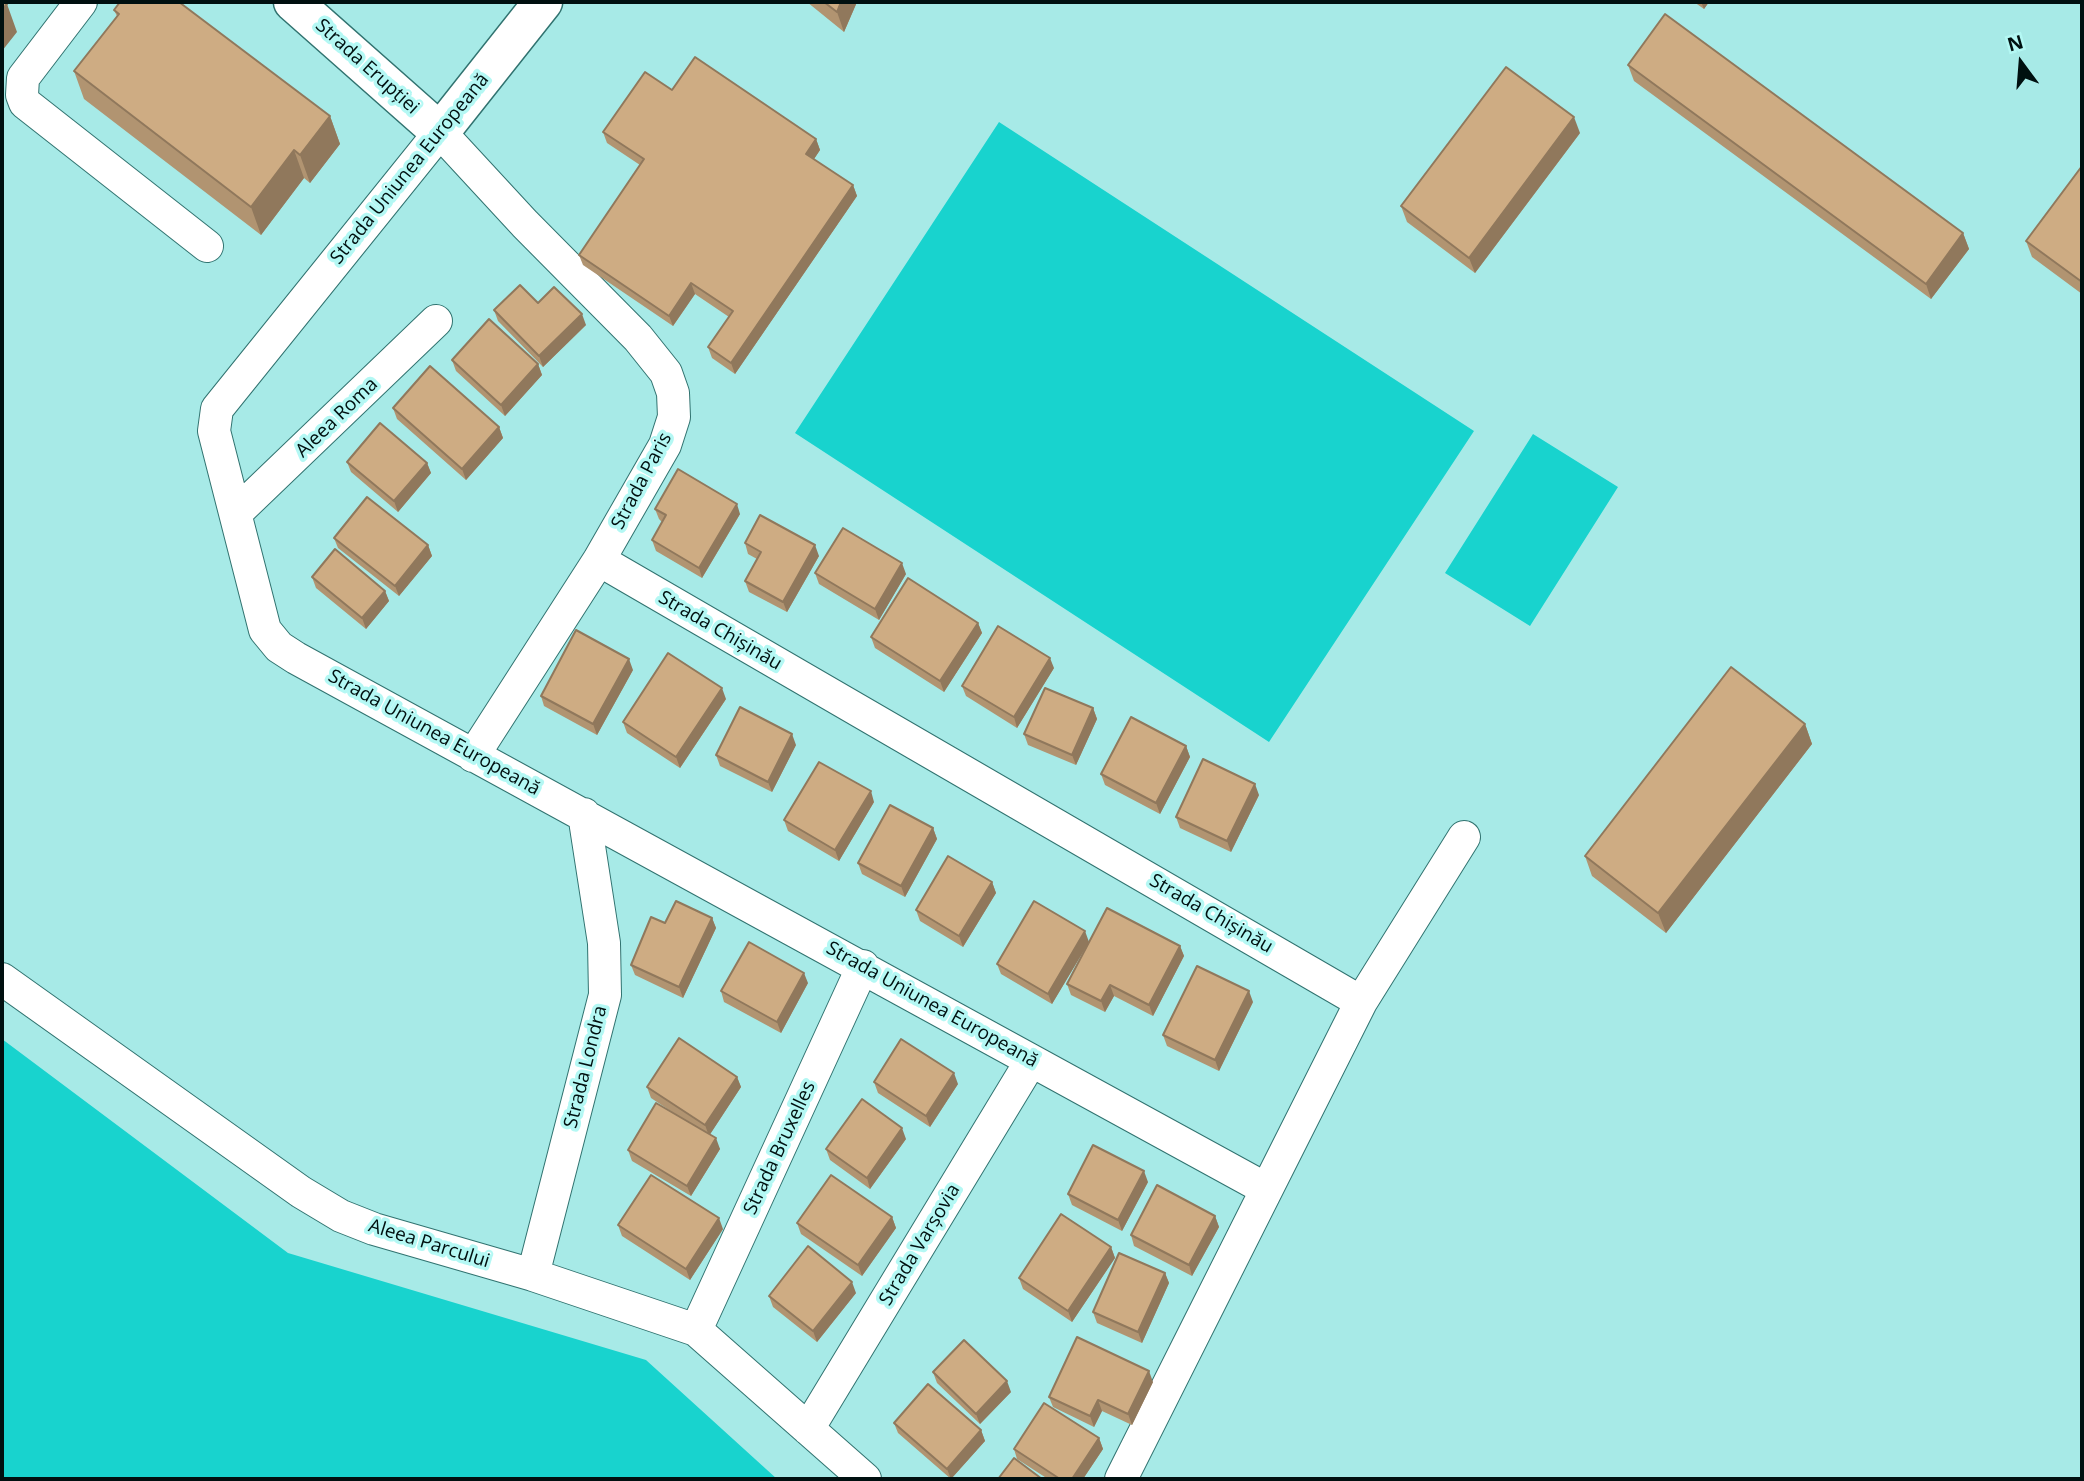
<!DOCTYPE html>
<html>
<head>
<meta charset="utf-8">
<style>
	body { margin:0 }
	#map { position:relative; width:2084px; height:1481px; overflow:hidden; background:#a7eae7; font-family:"Open Sans",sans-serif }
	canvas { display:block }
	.frame { position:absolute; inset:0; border:4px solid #001010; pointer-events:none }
	.north { position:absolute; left:1986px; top:28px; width:70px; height:70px; -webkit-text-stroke:5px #b4f8f4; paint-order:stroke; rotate:344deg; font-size:19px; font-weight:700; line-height:28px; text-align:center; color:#001010 }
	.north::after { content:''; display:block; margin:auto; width:24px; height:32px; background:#001010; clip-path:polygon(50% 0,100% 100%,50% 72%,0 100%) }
</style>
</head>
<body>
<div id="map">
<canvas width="2084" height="1481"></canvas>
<div class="frame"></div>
<div class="north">N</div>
</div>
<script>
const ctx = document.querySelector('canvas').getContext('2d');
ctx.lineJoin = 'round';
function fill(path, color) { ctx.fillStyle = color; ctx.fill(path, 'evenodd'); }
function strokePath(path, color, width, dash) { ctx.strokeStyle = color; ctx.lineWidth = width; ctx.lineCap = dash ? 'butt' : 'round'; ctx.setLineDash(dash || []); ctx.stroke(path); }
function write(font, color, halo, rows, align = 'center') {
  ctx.font = font + ' "Open Sans",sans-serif'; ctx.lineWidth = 7; ctx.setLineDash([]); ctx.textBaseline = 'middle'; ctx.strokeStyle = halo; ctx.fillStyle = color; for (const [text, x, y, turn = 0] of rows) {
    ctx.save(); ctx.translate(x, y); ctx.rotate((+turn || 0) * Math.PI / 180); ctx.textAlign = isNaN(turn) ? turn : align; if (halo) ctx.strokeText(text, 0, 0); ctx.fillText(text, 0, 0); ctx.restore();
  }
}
fill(new Path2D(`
	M 999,122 L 1474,431 L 1269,742 L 795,433 Z
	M 1533,434 L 1618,487 L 1530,626 L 1445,573 Z
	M 2,1039 L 288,1253 L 646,1360 L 777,1479 L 2,1479 Z`), '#18d3ce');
const minor = new Path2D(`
	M 81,2 L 23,78 L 22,95 L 25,103 L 207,246
	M 236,513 L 436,321
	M 599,560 L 1361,1002
	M 473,756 L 599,560 L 665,445 L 674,417 L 673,393 L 666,373 L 638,338 L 525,224 L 440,132 L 217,409 L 214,431 L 265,630 L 279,647 L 296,658 L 1266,1189
	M 2,979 L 301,1192 L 341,1216 L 374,1229 L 533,1275 L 696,1330 L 865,1479
	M 533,1275 L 605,995 L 604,943 L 584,814
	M 696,1330 L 863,966
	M 808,1429 L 1031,1061
	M 1121,1479 L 1361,1002 L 1464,837`);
const tertiary = new Path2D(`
	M 293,2 L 440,132 L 543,2`);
strokePath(minor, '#317370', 34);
strokePath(tertiary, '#317370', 41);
strokePath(minor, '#fff', 32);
strokePath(tertiary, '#fff', 38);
fill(new Path2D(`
	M 807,2 L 857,2 L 844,32 Z
	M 1694,2 L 1709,2 L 1704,9 Z
	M 114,10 L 330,116 L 340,144 L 310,183 L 304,178 L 261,235 L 84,99 L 74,71 L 117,16 Z
	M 1628,65 L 1963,233 L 1969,249 L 1931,299 L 1634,81 Z
	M 672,90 L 816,139 L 820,150 L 814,159 L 853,185 L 857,196 L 735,374 L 712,358 L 708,347 L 729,317 L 695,294 L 673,326 L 583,265 L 579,255 L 640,165 L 607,143 L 603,132 Z
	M 1580,133 L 1475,273 L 1407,222 L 1401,206 Z
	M 2082,166 L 2082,294 L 2032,257 L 2026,241 Z
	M 538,303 L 586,325 L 543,367 L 498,321 L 494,310 Z
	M 452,360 L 538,364 L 542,375 L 505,416 L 456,371 Z
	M 393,408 L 499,427 L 503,438 L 466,480 L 397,419 Z
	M 347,462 L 427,463 L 431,473 L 398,512 L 351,472 Z
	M 655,509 L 740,514 L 702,578 L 656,551 L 652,540 L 662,522 L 659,519 Z
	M 334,538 L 428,545 L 432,556 L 399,596 L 338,548 Z
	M 745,543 L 819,556 L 787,612 L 749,592 L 745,581 L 757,559 L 748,554 Z
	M 815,573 L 906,574 L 879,620 L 819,584 Z
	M 312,577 L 385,591 L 389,601 L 366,629 L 316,588 Z
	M 978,623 L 982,633 L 944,692 L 875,648 L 871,637 Z
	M 1054,668 L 1017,728 L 966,696 L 962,686 Z
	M 633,670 L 597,735 L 544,706 L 541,696 Z
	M 726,699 L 680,768 L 627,733 L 623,722 Z
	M 1093,708 L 1097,719 L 1076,765 L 1028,745 L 1024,734 Z
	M 1805,724 L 1812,744 L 1666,933 L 1592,876 L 1585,856 Z
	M 796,745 L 772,792 L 720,766 L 716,755 Z
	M 1186,746 L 1190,757 L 1160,814 L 1105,785 L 1101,774 Z
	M 1259,795 L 1231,852 L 1180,828 L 1176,817 Z
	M 874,802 L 839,861 L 788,831 L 784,820 Z
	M 933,828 L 937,839 L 905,897 L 862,874 L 858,863 Z
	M 992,882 L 996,893 L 963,947 L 920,921 L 916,910 Z
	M 712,918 L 716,928 L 683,998 L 635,975 L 631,965 L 665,923 Z
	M 1089,942 L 1052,1004 L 1001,974 L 997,964 Z
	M 1180,946 L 1184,956 L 1153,1016 L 1114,996 L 1105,1012 L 1071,995 L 1067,984 Z
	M 808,983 L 781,1033 L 724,1002 L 721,991 Z
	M 1253,1002 L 1219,1071 L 1167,1046 L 1163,1035 Z
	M 737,1077 L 741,1087 L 710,1134 L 720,1149 L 691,1196 L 632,1161 L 628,1150 L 681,1118 L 651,1098 L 647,1087 Z
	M 874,1082 L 958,1084 L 930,1127 L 878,1093 Z
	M 906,1139 L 870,1189 L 830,1160 L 826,1149 Z
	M 1148,1182 L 1122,1231 L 1072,1205 L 1068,1194 Z
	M 1215,1216 L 1219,1227 L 1192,1276 L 1134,1246 L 1131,1235 Z
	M 892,1217 L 896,1228 L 862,1276 L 801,1234 L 797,1223 Z
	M 618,1225 L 723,1229 L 690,1280 L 622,1236 Z
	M 1111,1247 L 1115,1258 L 1072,1322 L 1023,1289 L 1019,1278 Z
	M 1165,1273 L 1169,1283 L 1142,1343 L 1097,1323 L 1093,1312 Z
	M 856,1293 L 817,1342 L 773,1307 L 769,1296 Z
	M 933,1372 L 1011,1392 L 980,1424 L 937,1383 Z
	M 1153,1382 L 1132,1425 L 1102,1411 L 1094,1427 L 1053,1407 L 1049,1397 Z
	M 894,1423 L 981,1430 L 985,1441 L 951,1479 L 898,1433 Z
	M 1099,1438 L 1103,1449 L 1083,1479 L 1048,1479 L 1017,1459 L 1014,1449 Z`), '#b19471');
fill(new Path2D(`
	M 841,2 L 857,2 L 844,32 L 837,12 Z
	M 1701,2 L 1709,2 L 1704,9 Z
	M 7,4 L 17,32 L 2,51 L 2,10 Z
	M 330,116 L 340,144 L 310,183 L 300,155 Z
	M 1574,117 L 1580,133 L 1475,273 L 1469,258 Z
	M 816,139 L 820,150 L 810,165 L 806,154 Z
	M 294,150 L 304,178 L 261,235 L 251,207 Z
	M 853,185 L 857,196 L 735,374 L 731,363 Z
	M 1963,233 L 1969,249 L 1931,299 L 1926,284 Z
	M 691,283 L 695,294 L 673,326 L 669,316 Z
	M 582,314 L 586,325 L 543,367 L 539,356 Z
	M 538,364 L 542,375 L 505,416 L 501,405 Z
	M 499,427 L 503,438 L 466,480 L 462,469 Z
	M 427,463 L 431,473 L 398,512 L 394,501 Z
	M 737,504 L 740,514 L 702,578 L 699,568 Z
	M 428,545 L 432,556 L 399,596 L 395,586 Z
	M 815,545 L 819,556 L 787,612 L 783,602 Z
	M 902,563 L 906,574 L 879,620 L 875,609 Z
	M 385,591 L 389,601 L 366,629 L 362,618 Z
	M 978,623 L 982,633 L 944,692 L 940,681 Z
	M 1050,658 L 1054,668 L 1017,728 L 1014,717 Z
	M 629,659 L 633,670 L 597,735 L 593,724 Z
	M 722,688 L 726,699 L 680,768 L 676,757 Z
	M 1093,708 L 1097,719 L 1076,765 L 1072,755 Z
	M 1805,724 L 1812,744 L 1666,933 L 1658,913 Z
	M 792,734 L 796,745 L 772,792 L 768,782 Z
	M 1186,746 L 1190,757 L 1160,814 L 1156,803 Z
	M 1255,784 L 1259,795 L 1231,852 L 1227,841 Z
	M 871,791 L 874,802 L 839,861 L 835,850 Z
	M 933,828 L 937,839 L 905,897 L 901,886 Z
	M 992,882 L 996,893 L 963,947 L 959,936 Z
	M 712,918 L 716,928 L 683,998 L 679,987 Z
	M 1085,931 L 1089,942 L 1052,1004 L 1048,994 Z
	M 1180,946 L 1184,956 L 1153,1016 L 1149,1005 Z
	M 804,973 L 808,983 L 781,1033 L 777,1022 Z
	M 1110,985 L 1114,996 L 1105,1012 L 1101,1001 Z
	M 1249,991 L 1253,1002 L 1219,1071 L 1215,1060 Z
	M 954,1073 L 958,1084 L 930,1127 L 926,1116 Z
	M 737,1077 L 741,1087 L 709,1136 L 705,1125 Z
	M 902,1128 L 906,1139 L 870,1189 L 867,1178 Z
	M 716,1138 L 720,1149 L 691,1196 L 687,1186 Z
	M 1144,1171 L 1148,1182 L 1122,1231 L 1118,1220 Z
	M 1215,1216 L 1219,1227 L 1192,1276 L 1189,1265 Z
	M 892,1217 L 896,1228 L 862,1276 L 858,1265 Z
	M 719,1218 L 723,1229 L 690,1280 L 686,1269 Z
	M 1111,1247 L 1115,1258 L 1072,1322 L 1068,1311 Z
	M 1165,1273 L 1169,1283 L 1142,1343 L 1138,1332 Z
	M 852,1282 L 856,1293 L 817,1342 L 813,1331 Z
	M 1149,1371 L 1153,1382 L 1132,1425 L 1128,1414 Z
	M 1007,1381 L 1011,1392 L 980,1424 L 976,1414 Z
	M 1098,1400 L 1102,1411 L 1094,1427 L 1090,1416 Z
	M 981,1430 L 985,1441 L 951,1479 L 947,1469 Z
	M 1099,1438 L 1103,1449 L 1083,1479 L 1072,1479 Z`), '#90785c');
const building = new Path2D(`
	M 2,2 L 7,4 L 2,10 Z
	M 120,2 L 179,2 L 330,116 L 300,155 L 294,150 L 251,207 L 74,71 L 119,14 L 114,10 Z
	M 824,2 L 841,2 L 837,12 Z
	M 1665,14 L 1963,233 L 1926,284 L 1628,65 Z
	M 695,57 L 816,139 L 806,154 L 853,185 L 731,363 L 708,347 L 733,311 L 691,283 L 669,316 L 579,255 L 644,159 L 603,132 L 645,72 L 672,90 Z
	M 1506,67 L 1574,117 L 1469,258 L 1401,206 Z
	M 2082,166 L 2082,282 L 2026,241 Z
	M 520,285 L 538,303 L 554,287 L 582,314 L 539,356 L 494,310 Z
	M 489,319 L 538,364 L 501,405 L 452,360 Z
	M 430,366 L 499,427 L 462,469 L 393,408 Z
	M 380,423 L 427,463 L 394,501 L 347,462 Z
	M 678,469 L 737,504 L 699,568 L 652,540 L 666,515 L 655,509 Z
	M 367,497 L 428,545 L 395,586 L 334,538 Z
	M 760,515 L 815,545 L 783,602 L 745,581 L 761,552 L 745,543 Z
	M 843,528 L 902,563 L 875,609 L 815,573 Z
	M 335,549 L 385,591 L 362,618 L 312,577 Z
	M 908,578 L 978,623 L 940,681 L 871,637 Z
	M 998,626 L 1050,658 L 1014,717 L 962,686 Z
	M 576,630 L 629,659 L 593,724 L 541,696 Z
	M 668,653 L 722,688 L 676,757 L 623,722 Z
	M 1731,667 L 1805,724 L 1658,913 L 1585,856 Z
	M 1045,688 L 1093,708 L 1072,755 L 1024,734 Z
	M 740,707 L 792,734 L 768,782 L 716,755 Z
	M 1131,717 L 1186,746 L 1156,803 L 1101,774 Z
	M 1203,759 L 1255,784 L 1227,841 L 1176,817 Z
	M 819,762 L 871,791 L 835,850 L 784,820 Z
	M 890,805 L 933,828 L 901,886 L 858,863 Z
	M 948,856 L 992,882 L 959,936 L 916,910 Z
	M 676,901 L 712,918 L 679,987 L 631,965 L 651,917 L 665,923 Z
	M 1034,901 L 1085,931 L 1048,994 L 997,964 Z
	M 1107,908 L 1180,946 L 1149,1005 L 1110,985 L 1101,1001 L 1067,984 Z
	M 749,942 L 804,973 L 777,1022 L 721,991 Z
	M 1197,966 L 1249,991 L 1215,1060 L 1163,1035 Z
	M 679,1038 L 737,1077 L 705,1125 L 647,1087 Z
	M 901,1039 L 954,1073 L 926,1116 L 874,1082 Z
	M 862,1099 L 902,1128 L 867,1178 L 826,1149 Z
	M 656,1103 L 716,1138 L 687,1186 L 628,1150 Z
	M 1093,1145 L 1144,1171 L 1118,1220 L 1068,1194 Z
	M 651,1175 L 719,1218 L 686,1269 L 618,1225 Z
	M 831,1175 L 892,1217 L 858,1265 L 797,1223 Z
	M 1157,1185 L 1215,1216 L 1189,1265 L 1131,1235 Z
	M 1061,1214 L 1111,1247 L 1068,1311 L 1019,1278 Z
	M 808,1246 L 852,1282 L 813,1331 L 769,1296 Z
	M 1119,1253 L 1165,1273 L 1138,1332 L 1093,1312 Z
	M 1077,1337 L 1149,1371 L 1128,1414 L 1098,1400 L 1090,1416 L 1049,1397 Z
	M 964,1340 L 1007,1381 L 976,1414 L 933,1372 Z
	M 928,1384 L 981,1430 L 947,1469 L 894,1423 Z
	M 1044,1403 L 1099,1438 L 1072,1479 L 1060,1479 L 1014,1449 Z
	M 1014,1458 L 1042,1479 L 998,1479 Z`);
fill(building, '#ceac83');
strokePath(building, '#90785c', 2);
write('19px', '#001010', '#b4f8f4', [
	["Strada Erupției",367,67,42],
	["Strada Uniunea Europeană",410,169,-51],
	["Aleea Roma",337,418,-44],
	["Strada Paris",642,481,-62],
	["Strada Chișinău",720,631,30],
	["Strada Uniunea Europeană",434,733,29],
	["Strada Chișinău",1211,914,30],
	["Strada Uniunea Europeană",932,1005,29],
	["Strada Londra",586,1067,-76],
	["Strada Bruxelles",780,1148,-65],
	["Aleea Parcului",429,1244,17],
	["Strada Varșovia",920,1245,-59]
]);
</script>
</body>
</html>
